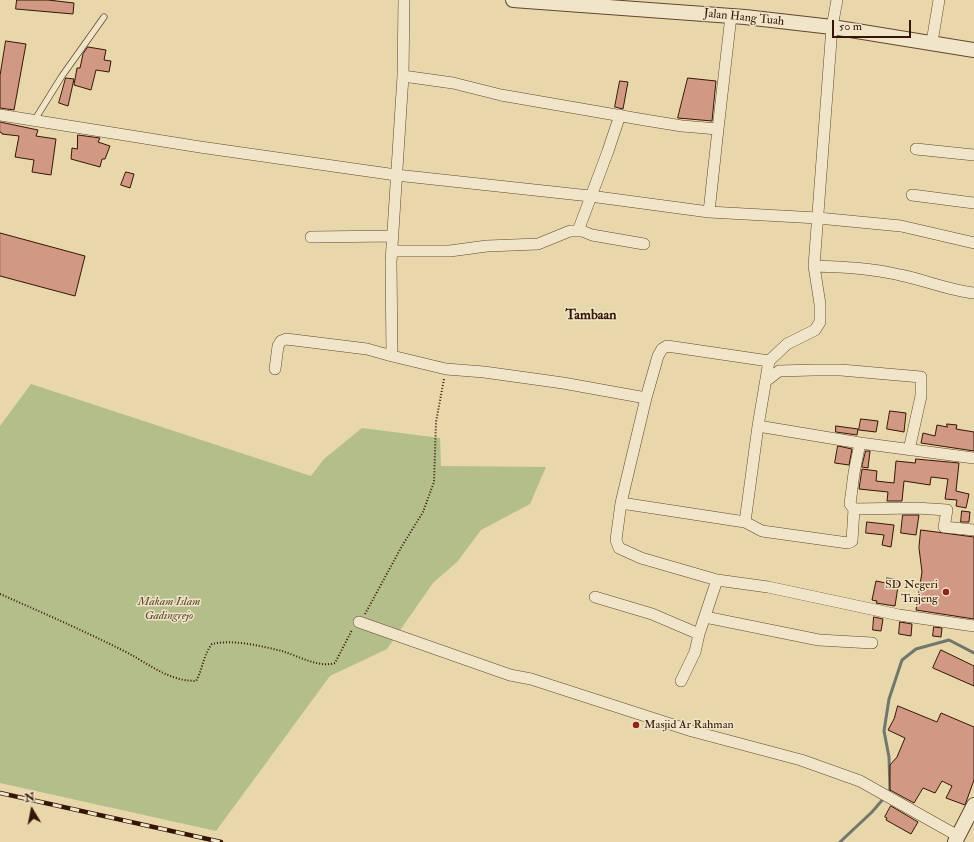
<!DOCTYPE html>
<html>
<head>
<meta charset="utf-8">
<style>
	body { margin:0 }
	#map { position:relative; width:974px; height:842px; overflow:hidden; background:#e8d7aa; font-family:"IM FELL Double Pica",serif }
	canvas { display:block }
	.north { position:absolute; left:12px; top:790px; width:40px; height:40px; -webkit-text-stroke:3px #f0e5c8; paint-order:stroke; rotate:350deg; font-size:11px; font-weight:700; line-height:16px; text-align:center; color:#361506 }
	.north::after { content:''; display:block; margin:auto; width:14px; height:18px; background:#361506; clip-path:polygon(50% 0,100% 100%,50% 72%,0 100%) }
	.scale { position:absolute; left:832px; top:20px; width:79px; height:18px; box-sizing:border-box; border:2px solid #361506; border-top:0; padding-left:5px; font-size:12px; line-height:14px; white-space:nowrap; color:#361506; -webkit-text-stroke:3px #f0e5c8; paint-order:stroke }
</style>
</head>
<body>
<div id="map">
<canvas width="974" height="842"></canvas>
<div class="north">N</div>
<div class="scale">50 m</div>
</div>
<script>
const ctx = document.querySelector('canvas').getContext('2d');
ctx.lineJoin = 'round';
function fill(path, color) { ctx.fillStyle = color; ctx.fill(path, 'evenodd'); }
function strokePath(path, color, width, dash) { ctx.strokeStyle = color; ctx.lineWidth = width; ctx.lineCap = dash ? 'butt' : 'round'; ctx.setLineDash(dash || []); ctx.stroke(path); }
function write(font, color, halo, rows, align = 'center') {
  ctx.font = font + ' "IM FELL Double Pica",serif'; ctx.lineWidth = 3; ctx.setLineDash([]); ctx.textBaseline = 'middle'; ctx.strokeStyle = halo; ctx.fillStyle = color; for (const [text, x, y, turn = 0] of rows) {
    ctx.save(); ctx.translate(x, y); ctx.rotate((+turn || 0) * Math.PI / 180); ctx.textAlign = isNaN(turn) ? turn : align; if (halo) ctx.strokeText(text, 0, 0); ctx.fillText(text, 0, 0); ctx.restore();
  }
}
fill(new Path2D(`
	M 31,384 L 311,476 L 324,459 L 362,428 L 440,438 L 441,466 L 546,467 L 530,504 L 481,530 L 457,562 L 433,583 L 387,649 L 330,676 L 216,831 L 0,783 L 0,426 Z`), '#b4be8a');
strokePath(new Path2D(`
	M 887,793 L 890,790 L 889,757 L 884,731 L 889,699 L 902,660 L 916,649 L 949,640 L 974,653
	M 840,842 L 872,812 L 884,798`), '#71776b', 3);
const building = new Path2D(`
	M 17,0 L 48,0 L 74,3 L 73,14 L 16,9 Z
	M 6,41 L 26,44 L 14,110 L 0,108 L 0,76 Z
	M 88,47 L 106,50 L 104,60 L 111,61 L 109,72 L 96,70 L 91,90 L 74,85 L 77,68 L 80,68 L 83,54 Z
	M 66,78 L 74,79 L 68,106 L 59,103 Z
	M 688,78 L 716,81 L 712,121 L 678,118 Z
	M 620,81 L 628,82 L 623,109 L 615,107 Z
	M 0,122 L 38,130 L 36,136 L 56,139 L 51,175 L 32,172 L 34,160 L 15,157 L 19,136 L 2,134 L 2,133 L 0,132 Z
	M 78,135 L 100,138 L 98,142 L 110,146 L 105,159 L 102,159 L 100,167 L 71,159 L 72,148 L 77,149 Z
	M 126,172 L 134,174 L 130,188 L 121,185 Z
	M 0,233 L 85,256 L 75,296 L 0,276 Z
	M 890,411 L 906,413 L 904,432 L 887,429 Z
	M 861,419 L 878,421 L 876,432 L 859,430 Z
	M 947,424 L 957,425 L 956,429 L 974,432 L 974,451 L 921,443 L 923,433 L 935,436 L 937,425 L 947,427 Z
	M 836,426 L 858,429 L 857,435 L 836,432 Z
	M 838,446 L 852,449 L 849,465 L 835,463 Z
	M 866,451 L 870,451 L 868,468 L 862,467 Z
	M 916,459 L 959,463 L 956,491 L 969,494 L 966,508 L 956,506 L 957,500 L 945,499 L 948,479 L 931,477 L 930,485 L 904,481 L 902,501 L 887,501 L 888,492 L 859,489 L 862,469 L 877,471 L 876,481 L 894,483 L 896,461 L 915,463 Z
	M 962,511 L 970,512 L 969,522 L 961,522 Z
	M 903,515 L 919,515 L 916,535 L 901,533 Z
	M 867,522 L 894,525 L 891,547 L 882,545 L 884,535 L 866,533 Z
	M 921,530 L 974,537 L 974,619 L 916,610 L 922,572 L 919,548 Z
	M 887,578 L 899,580 L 895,606 L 876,603 L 877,601 L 872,600 L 876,581 L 886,583 Z
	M 874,617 L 883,619 L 881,631 L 873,630 Z
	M 900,622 L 912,624 L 911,636 L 899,634 Z
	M 934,627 L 942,628 L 941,637 L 933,636 Z
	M 941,650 L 974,666 L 974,686 L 933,668 Z
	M 898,706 L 937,722 L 941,713 L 974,727 L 974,780 L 965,805 L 946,798 L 952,786 L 942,781 L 935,793 L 923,788 L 914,803 L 890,790 L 890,765 L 897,757 L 905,738 L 888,730 L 894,719 Z
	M 891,806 L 918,822 L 911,834 L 886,820 L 887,818 L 885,817 Z`);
fill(building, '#d19883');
strokePath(building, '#361506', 1);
const service = new Path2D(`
	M 34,121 L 62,76 L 104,17`);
const minor = new Path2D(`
	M 404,0 L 403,76 L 391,262 L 392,356 L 446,369 L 484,372 L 563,383 L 646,398
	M 932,42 L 939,0
	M 403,76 L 453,83 L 501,95 L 645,120 L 682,126 L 718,129 L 731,16
	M 0,115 L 200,147 L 396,175 L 590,196 L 709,212 L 818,218 L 901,226 L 974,243
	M 916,149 L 974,155
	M 912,195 L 974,203
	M 709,212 L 718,129
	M 578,231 L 608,151 L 620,115
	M 311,237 L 393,236
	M 392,251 L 450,251 L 487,246 L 538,244 L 570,231 L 582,231 L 592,235 L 644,244
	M 814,266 C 843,267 871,268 900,275 C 925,280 948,290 974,293
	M 769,361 L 667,346 L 662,349 L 658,356 L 646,398 L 621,503 L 616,540 L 619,548 L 641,558 L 717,580 L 768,587 L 899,615 L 974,626
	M 275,369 L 278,346 L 281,341 L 286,339 L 367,349 L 392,356
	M 766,381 L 779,371 L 813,370 L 841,370 L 921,377 L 921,396 L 909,450
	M 758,426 L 769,361 L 787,344 L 815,330 L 820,322 L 820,304 L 814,266 L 832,27 L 837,0
	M 860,443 L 854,473 L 850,504 L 854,509 L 916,508 L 947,510 L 944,527 L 974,530
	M 621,503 L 745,522 L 758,426 L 860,443 L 974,458
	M 745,522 L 762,531 L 848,543 L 852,541 L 854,509
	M 595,597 L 652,614 L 699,634
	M 705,617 L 819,640 L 872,643
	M 359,622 L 510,675 L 531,679 L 692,731 L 801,760 L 860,781 L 958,836
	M 681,681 L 695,652 L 699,634 L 717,580`);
const tertiary = new Path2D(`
	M 513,0 L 745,17 L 832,27 L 974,50
	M 955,842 L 974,805`);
strokePath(service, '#62462f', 7);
strokePath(minor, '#62462f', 12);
strokePath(tertiary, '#62462f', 16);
strokePath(new Path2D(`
	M 0,594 C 41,612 82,630 122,650 C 147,662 167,681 196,681 C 203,669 203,655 212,644 C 233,639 261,646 282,651 C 298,656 319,668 335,663 L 352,630
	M 365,614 L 402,546 L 423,512 L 434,482 L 436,422 L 444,379`), '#361506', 2, [1, 2]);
strokePath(service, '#f0e5c8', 5.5);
strokePath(minor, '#f0e5c8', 11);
strokePath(tertiary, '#f0e5c8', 14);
const rail = new Path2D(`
	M 0,793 L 221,842`);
strokePath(rail, '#361506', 4.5);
strokePath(rail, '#f0e5c8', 3, [9]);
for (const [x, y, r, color] of [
	[946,592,4,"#8f2418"],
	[636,725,4,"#8f2418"]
]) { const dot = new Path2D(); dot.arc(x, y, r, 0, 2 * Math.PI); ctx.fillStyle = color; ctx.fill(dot); strokePath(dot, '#f0e5c8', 1.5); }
write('12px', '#361506', '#f0e5c8', [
	["Jalan Hang Tuah",744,18,6]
]);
write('12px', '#361506', '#f0e5c8', [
	["SD Negeri",938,585],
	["Trajeng",938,599],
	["Masjid Ar Rahman",644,725,"left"]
], 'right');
write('italic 12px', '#5c482e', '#f0e5c8', [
	["Makam Islam",169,602],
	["Gadingrejo",169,616]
]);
write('bold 14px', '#361506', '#f0e5c8', [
	["Tambaan",591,316]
]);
</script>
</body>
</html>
